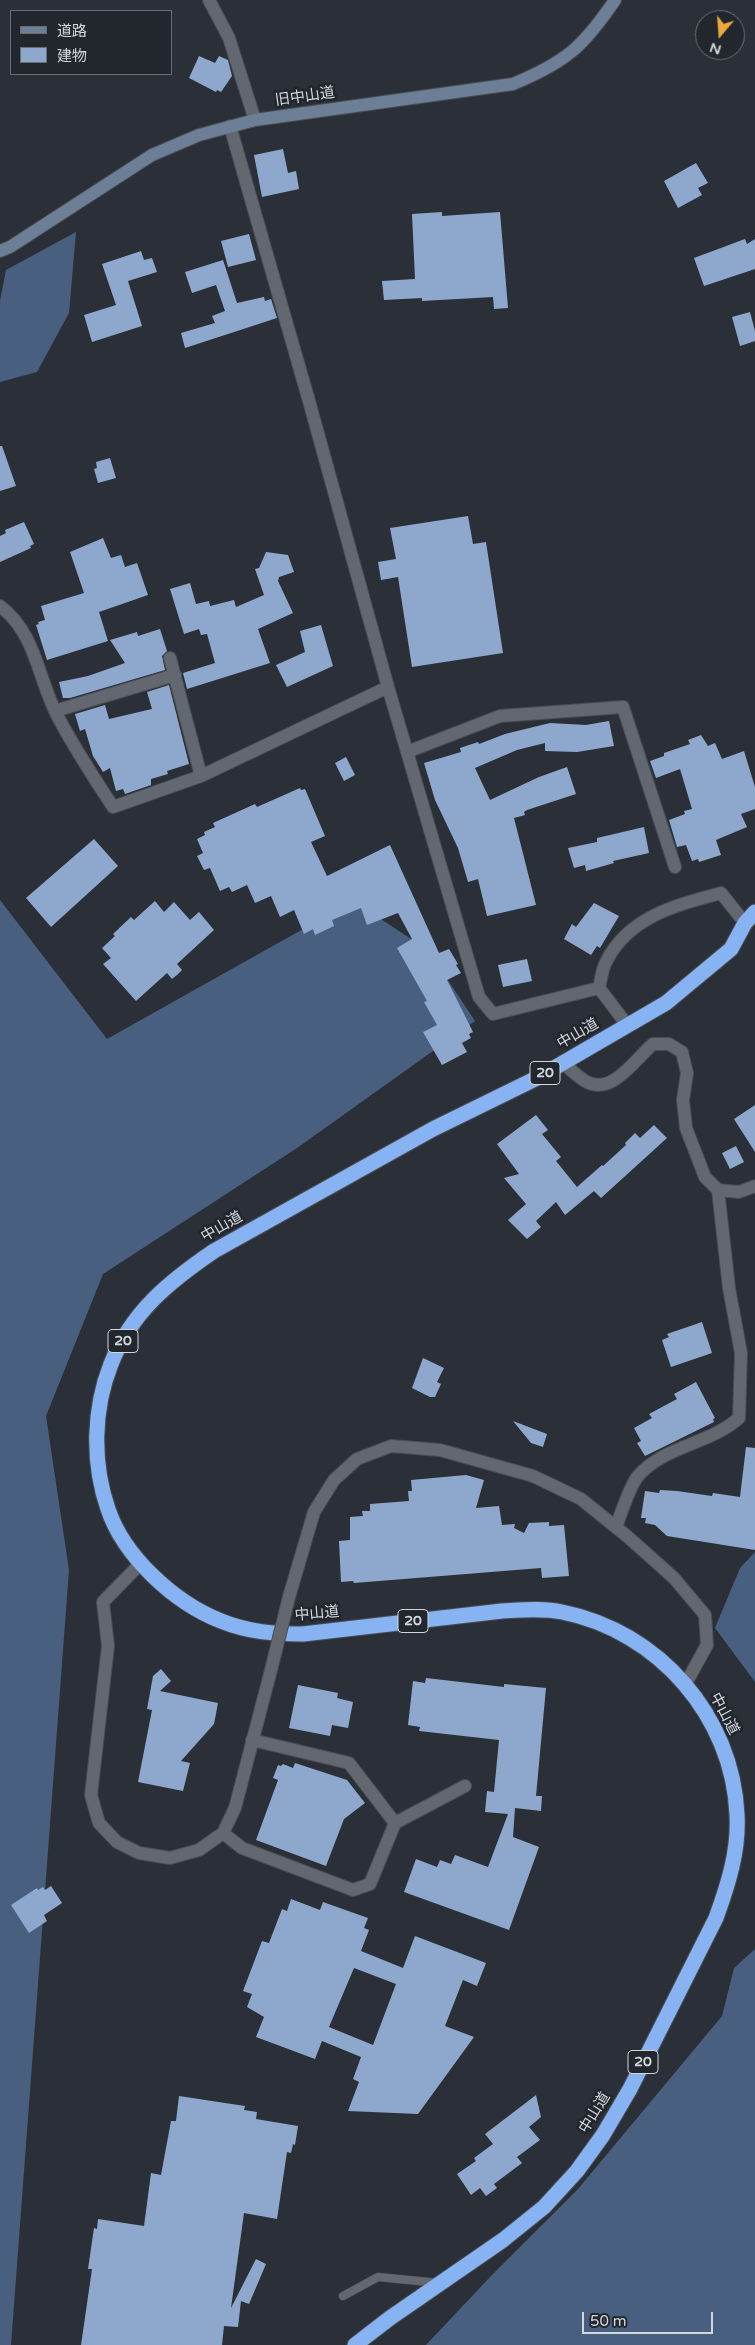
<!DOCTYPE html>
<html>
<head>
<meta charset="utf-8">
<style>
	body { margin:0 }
	#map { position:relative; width:755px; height:2345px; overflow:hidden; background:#2b3038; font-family:"Varela Round","Noto Sans JP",sans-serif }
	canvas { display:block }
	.legend { position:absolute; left:10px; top:10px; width:162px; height:65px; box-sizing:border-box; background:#22272e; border:1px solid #696d74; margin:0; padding:6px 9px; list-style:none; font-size:15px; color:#d3d7dc }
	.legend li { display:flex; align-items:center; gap:10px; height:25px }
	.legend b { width:25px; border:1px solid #696d74 }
	.north { position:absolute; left:695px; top:10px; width:50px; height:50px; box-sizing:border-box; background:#22272e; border:1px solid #696d74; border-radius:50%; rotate:198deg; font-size:14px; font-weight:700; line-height:20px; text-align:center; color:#d3d7dc }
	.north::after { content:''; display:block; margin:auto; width:18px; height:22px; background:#eaaa39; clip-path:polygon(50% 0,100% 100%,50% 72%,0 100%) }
	.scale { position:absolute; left:582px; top:2312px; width:131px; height:22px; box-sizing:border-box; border:2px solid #d3d7dc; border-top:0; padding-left:6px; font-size:15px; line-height:18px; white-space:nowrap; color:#d3d7dc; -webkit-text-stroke:4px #22272e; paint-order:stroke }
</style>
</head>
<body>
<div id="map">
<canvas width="755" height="2345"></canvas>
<ul class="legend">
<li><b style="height:6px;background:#6d7e97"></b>道路</li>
<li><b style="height:14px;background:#8ea8cd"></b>建物</li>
</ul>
<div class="north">N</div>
<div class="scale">50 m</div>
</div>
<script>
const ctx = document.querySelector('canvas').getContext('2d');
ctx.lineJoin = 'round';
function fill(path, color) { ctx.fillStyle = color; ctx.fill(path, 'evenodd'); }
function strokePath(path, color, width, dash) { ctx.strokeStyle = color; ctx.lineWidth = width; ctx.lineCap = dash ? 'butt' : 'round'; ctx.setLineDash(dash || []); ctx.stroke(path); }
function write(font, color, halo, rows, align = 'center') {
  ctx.font = font + ' "Varela Round","Noto Sans JP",sans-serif'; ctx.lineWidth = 5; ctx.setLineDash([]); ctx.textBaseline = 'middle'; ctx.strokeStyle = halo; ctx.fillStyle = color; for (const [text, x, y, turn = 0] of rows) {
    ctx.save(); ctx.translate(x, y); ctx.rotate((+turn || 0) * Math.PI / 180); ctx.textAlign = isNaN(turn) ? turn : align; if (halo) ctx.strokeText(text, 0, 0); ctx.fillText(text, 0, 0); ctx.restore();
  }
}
fill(new Path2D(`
	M 76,232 L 69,313 L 37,372 L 0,382 L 0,301 L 6,270 Z
	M 0,900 L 107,1039 L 353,901 L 428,950 L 475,1021 L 297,1148 L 103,1274 L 46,1416 L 69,1570 L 11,2345 L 0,2345 Z
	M 755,1552 L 755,1682 L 715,1628 L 740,1568 Z
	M 755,1949 L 755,2345 L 426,2345 L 491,2276 L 578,2189 L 722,2016 L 734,1968 Z`), '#485f80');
fill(new Path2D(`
	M 199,56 L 215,63 L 219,56 L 228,60 L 232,76 L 221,92 L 217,90 L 216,92 L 189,78 Z
	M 283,149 L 288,173 L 296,171 L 299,189 L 262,197 L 254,155 Z
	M 696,163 L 708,183 L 698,188 L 702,195 L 678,208 L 664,181 Z
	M 442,212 L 442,216 L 500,212 L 508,308 L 494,309 L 493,297 L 422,301 L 422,298 L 384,300 L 382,281 L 415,279 L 412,214 Z
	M 249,234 L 256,260 L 228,267 L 221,241 Z
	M 745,239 L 747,244 L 755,239 L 755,269 L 704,286 L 694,258 Z
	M 141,251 L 144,260 L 152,258 L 157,272 L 128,281 L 142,326 L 92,342 L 84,315 L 116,305 L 102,264 Z
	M 223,260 L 237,303 L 264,297 L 265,301 L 271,299 L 277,318 L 185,348 L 181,333 L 215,323 L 212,316 L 225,311 L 216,285 L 192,293 L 185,272 Z
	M 750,312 L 755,331 L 755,341 L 740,346 L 732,317 Z
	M 0,446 L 2,446 L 16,486 L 0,491 Z
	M 110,458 L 116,478 L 98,483 L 94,469 L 97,468 L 96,462 Z
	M 468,516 L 473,544 L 486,542 L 503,653 L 412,667 L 398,577 L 381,580 L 378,562 L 396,559 L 390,528 Z
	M 24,522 L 34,544 L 30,546 L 31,548 L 0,562 L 0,536 L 6,533 L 5,530 Z
	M 103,538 L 111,558 L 121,555 L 125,567 L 137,563 L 148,595 L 99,612 L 108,641 L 47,660 L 36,625 L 39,624 L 38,622 L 45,620 L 41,606 L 84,593 L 70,552 Z
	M 266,552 L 288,555 L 294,572 L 279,577 L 278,581 L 293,613 L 258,629 L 270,663 L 187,689 L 183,673 L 215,663 L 207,634 L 201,635 L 199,629 L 184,634 L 170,589 L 190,583 L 196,604 L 209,601 L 210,606 L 234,600 L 236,607 L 264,595 L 255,569 L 259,568 Z
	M 321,625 L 333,666 L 287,687 L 276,665 L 305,652 L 300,631 Z
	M 160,629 L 167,651 L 162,656 L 165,670 L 70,698 L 63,698 L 59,682 L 88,676 L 125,663 L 110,640 L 137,632 L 138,636 Z
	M 169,685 L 189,764 L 167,771 L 168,774 L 151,779 L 151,785 L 125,794 L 123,789 L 116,791 L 110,768 L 103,772 L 93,756 L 85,729 L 80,731 L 75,714 L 105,705 L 109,719 L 152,709 L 147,692 Z
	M 609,721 L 614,746 L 577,752 L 545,751 L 545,743 L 517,750 L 475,768 L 490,800 L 539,777 L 567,767 L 576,794 L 527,810 L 524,812 L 525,815 L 514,818 L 536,905 L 487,916 L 478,879 L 468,882 L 458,848 L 435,800 L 424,763 L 461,752 L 460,748 L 478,742 L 479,744 L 505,734 L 550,723 L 586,725 Z
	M 701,735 L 708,746 L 715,743 L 722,759 L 744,751 L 755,787 L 755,809 L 741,814 L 747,827 L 716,840 L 721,855 L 699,862 L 698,859 L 692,861 L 686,845 L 677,847 L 669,820 L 685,814 L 684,811 L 692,809 L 680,769 L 656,778 L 650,761 L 664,756 L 664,753 L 690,744 L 688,740 Z
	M 346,757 L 355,775 L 344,781 L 335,763 Z
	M 300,788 L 301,790 L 305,789 L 325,836 L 311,842 L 327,876 L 390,845 L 439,953 L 449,949 L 458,964 L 456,965 L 461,973 L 447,980 L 473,1032 L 469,1034 L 471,1038 L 462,1043 L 467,1052 L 442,1065 L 423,1032 L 437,1025 L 424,1002 L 427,1001 L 397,948 L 412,939 L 398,913 L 367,925 L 361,908 L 332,920 L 334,926 L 315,935 L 313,929 L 304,934 L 294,910 L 280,917 L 271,896 L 255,903 L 247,885 L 232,892 L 229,887 L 220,891 L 210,868 L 204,870 L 197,856 L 203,853 L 197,839 L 205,835 L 204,832 L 215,827 L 213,823 L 255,804 L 257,807 Z
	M 644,827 L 649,853 L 613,861 L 614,863 L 586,871 L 585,865 L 574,868 L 568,848 L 597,842 L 597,838 Z
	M 94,839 L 118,866 L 51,927 L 26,898 Z
	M 155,901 L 164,912 L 174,902 L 190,920 L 199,912 L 214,930 L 177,964 L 182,970 L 177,975 L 172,979 L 167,973 L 136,1001 L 103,964 L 111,958 L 102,948 L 115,936 L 113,934 L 131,917 L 134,920 Z
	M 594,903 L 619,916 L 600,948 L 597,946 L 591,955 L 564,939 L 572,924 L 576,927 Z
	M 527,959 L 532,981 L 503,987 L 498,965 Z
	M 755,1105 L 755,1152 L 734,1119 Z
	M 536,1115 L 548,1130 L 542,1134 L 561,1157 L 556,1161 L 577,1187 L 602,1165 L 603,1166 L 626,1145 L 625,1143 L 635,1133 L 640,1138 L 654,1125 L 667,1138 L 601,1198 L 594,1191 L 565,1215 L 556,1202 L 536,1221 L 541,1227 L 527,1239 L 508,1220 L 526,1204 L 504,1178 L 519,1174 L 497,1144 Z
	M 736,1146 L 744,1162 L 730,1169 L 722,1153 Z
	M 702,1322 L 712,1353 L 671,1367 L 662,1340 L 669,1337 L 667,1334 Z
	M 423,1358 L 444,1368 L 437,1382 L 441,1384 L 435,1397 L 430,1397 L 412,1388 Z
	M 696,1382 L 715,1418 L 713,1419 L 714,1422 L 645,1456 L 637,1443 L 641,1441 L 634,1428 L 652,1418 L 649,1414 L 677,1399 L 674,1394 Z
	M 513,1421 L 547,1434 L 543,1447 L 531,1443 Z
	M 746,1447 L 755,1448 L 755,1550 L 667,1536 L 655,1525 L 645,1523 L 646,1518 L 641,1518 L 645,1491 L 659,1493 L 660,1490 L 677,1491 L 712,1496 L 713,1493 L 740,1497 Z
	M 466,1475 L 484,1480 L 476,1508 L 499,1506 L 502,1525 L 515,1524 L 514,1528 L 524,1533 L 529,1523 L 549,1522 L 549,1526 L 564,1525 L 569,1576 L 542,1578 L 541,1568 L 354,1583 L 353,1581 L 341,1582 L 339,1541 L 350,1540 L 350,1517 L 363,1516 L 362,1511 L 370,1511 L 370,1504 L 409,1501 L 408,1491 L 412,1491 L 411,1480 Z
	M 161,1669 L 171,1681 L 160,1691 L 218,1703 L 214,1724 L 181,1761 L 190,1763 L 183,1791 L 138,1782 L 152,1710 L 147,1709 L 153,1676 Z
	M 426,1678 L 504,1687 L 504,1684 L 546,1688 L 536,1796 L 542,1796 L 541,1811 L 515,1808 L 513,1837 L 539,1847 L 509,1930 L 404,1892 L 416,1859 L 437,1867 L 440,1860 L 451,1864 L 455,1855 L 488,1867 L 508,1814 L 485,1812 L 487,1791 L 494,1792 L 499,1740 L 419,1731 L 420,1727 L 408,1725 L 413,1681 L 425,1683 Z
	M 298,1685 L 338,1693 L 337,1698 L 353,1702 L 348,1728 L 332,1725 L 330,1736 L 289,1728 Z
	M 295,1763 L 347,1780 L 365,1803 L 344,1819 L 326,1866 L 256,1840 L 278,1780 L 273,1778 L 278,1765 L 281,1766 L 283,1764 L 293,1768 Z
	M 51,1886 L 62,1903 L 44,1915 L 47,1921 L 29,1933 L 11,1905 L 37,1888 L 38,1890 L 43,1887 L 45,1890 Z
	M 291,1899 L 320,1910 L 323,1902 L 368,1918 L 364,1928 L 369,1930 L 361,1951 L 403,1968 L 415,1936 L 486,1963 L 477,1986 L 463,1980 L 445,2026 L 474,2037 L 418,2114 L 348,2111 L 359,2082 L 353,2079 L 361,2057 L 322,2041 L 315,2059 L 256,2037 L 264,2017 L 247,2007 L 252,1994 L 243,1991 L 262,1941 L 269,1943 L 282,1909 L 287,1911 ZM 354,1968 L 396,1984 L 373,2045 L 329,2027 Z
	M 536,2095 L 541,2117 L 529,2127 L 540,2140 L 517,2157 L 522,2163 L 494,2184 L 497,2188 L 486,2196 L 480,2188 L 471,2195 L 457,2174 L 476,2161 L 474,2158 L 493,2144 L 485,2134 Z
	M 179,2096 L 245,2106 L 244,2110 L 257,2112 L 256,2119 L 298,2126 L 295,2145 L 293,2144 L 291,2153 L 287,2152 L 277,2219 L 244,2213 L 231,2308 L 256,2259 L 266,2264 L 249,2304 L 241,2301 L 238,2327 L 224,2326 L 222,2345 L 81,2345 L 92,2269 L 88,2269 L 94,2228 L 97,2229 L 98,2219 L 144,2226 L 151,2173 L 161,2175 L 171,2121 L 176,2121 Z`), '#8ea8cd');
const lane = new Path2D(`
	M 343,2296 L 378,2277 L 439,2283`);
const street = new Path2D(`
	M 209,0 L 229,38 L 255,120
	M 230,126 L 309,401 L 388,687 L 479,997 L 493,1014 L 599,988 L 628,1026
	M 0,606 C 35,632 38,677 56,713 C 72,745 93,776 113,807 L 201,776 L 388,687
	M 170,658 L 201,776
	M 55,711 L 175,675
	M 407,752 L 500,716 L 623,707 L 675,867
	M 599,988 C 601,980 602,969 606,962 C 628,917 676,905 721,893 L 745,923
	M 563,1063 C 570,1069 577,1076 585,1081 C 612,1097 635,1059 653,1044 L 669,1044 L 682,1052 L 687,1073 L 683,1100 L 686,1128 L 705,1177 L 718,1190 L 739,1192 L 755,1186
	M 616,1527 C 621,1514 630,1485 638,1476 C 664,1446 710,1444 739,1418 L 741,1353 L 729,1288 L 718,1190
	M 141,1563 L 103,1602 L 108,1646 L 91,1795 L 99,1823 L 117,1842 L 139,1853 L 170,1858 L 199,1850 L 223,1833 L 235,1808 L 271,1670
	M 289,1597 L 314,1512 L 334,1480 L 357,1459 L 391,1446 L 440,1450 L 533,1476 L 581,1499 L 628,1537 L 674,1578 L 705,1615 L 707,1645 L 686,1683
	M 252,1740 L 349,1763 L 395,1823
	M 223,1833 L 242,1848 L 353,1890 L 370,1884 L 395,1823 L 465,1786`);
const secondary = new Path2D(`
	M 0,251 L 10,247 L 152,155 L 199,135 L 255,120 L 513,84 C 566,62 583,47 615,0`);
const highway = new Path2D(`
	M 355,2345 L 390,2318 L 503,2240 L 544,2207 L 577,2171 L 603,2135 L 630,2089 L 716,1918 C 728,1885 739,1851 737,1815 C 733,1716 658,1631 562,1612 C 543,1608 522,1610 502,1611 L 303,1634 C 274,1634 248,1632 221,1621 C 175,1603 124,1557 108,1509 C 92,1463 93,1409 111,1364 C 131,1312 170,1281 214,1251 L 433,1129 L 537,1078 L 666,1003 L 731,949 L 745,923 L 755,912`);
strokePath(lane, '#494d54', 9);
strokePath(street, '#494d54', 14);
strokePath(secondary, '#494d54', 14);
strokePath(highway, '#494d54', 17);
strokePath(lane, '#626770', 8);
strokePath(street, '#626770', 12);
strokePath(secondary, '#6d7e97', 12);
strokePath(highway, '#87b3f2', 15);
const streetBridge = new Path2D(`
	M 271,1670 L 289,1597`);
strokePath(streetBridge, '#494d54', 14, []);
strokePath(streetBridge, '#626770', 12);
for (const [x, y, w] of [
	[545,1073,30],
	[123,1341,30],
	[413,1621,30],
	[643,2062,30]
]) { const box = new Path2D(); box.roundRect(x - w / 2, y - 11.5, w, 23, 4); ctx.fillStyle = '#22272e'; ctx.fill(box); strokePath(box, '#d3d7dc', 1); }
write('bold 14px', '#d3d7dc', null, [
	["20",545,1073],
	["20",123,1341],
	["20",413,1621],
	["20",643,2062]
]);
write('15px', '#d3d7dc', '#22272e', [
	["旧中山道",305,97,-8],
	["中山道",578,1034,-30],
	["中山道",222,1227,-30],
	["中山道",317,1614,-5],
	["中山道",724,1714,62],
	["中山道",595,2113,-58]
]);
</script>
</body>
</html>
